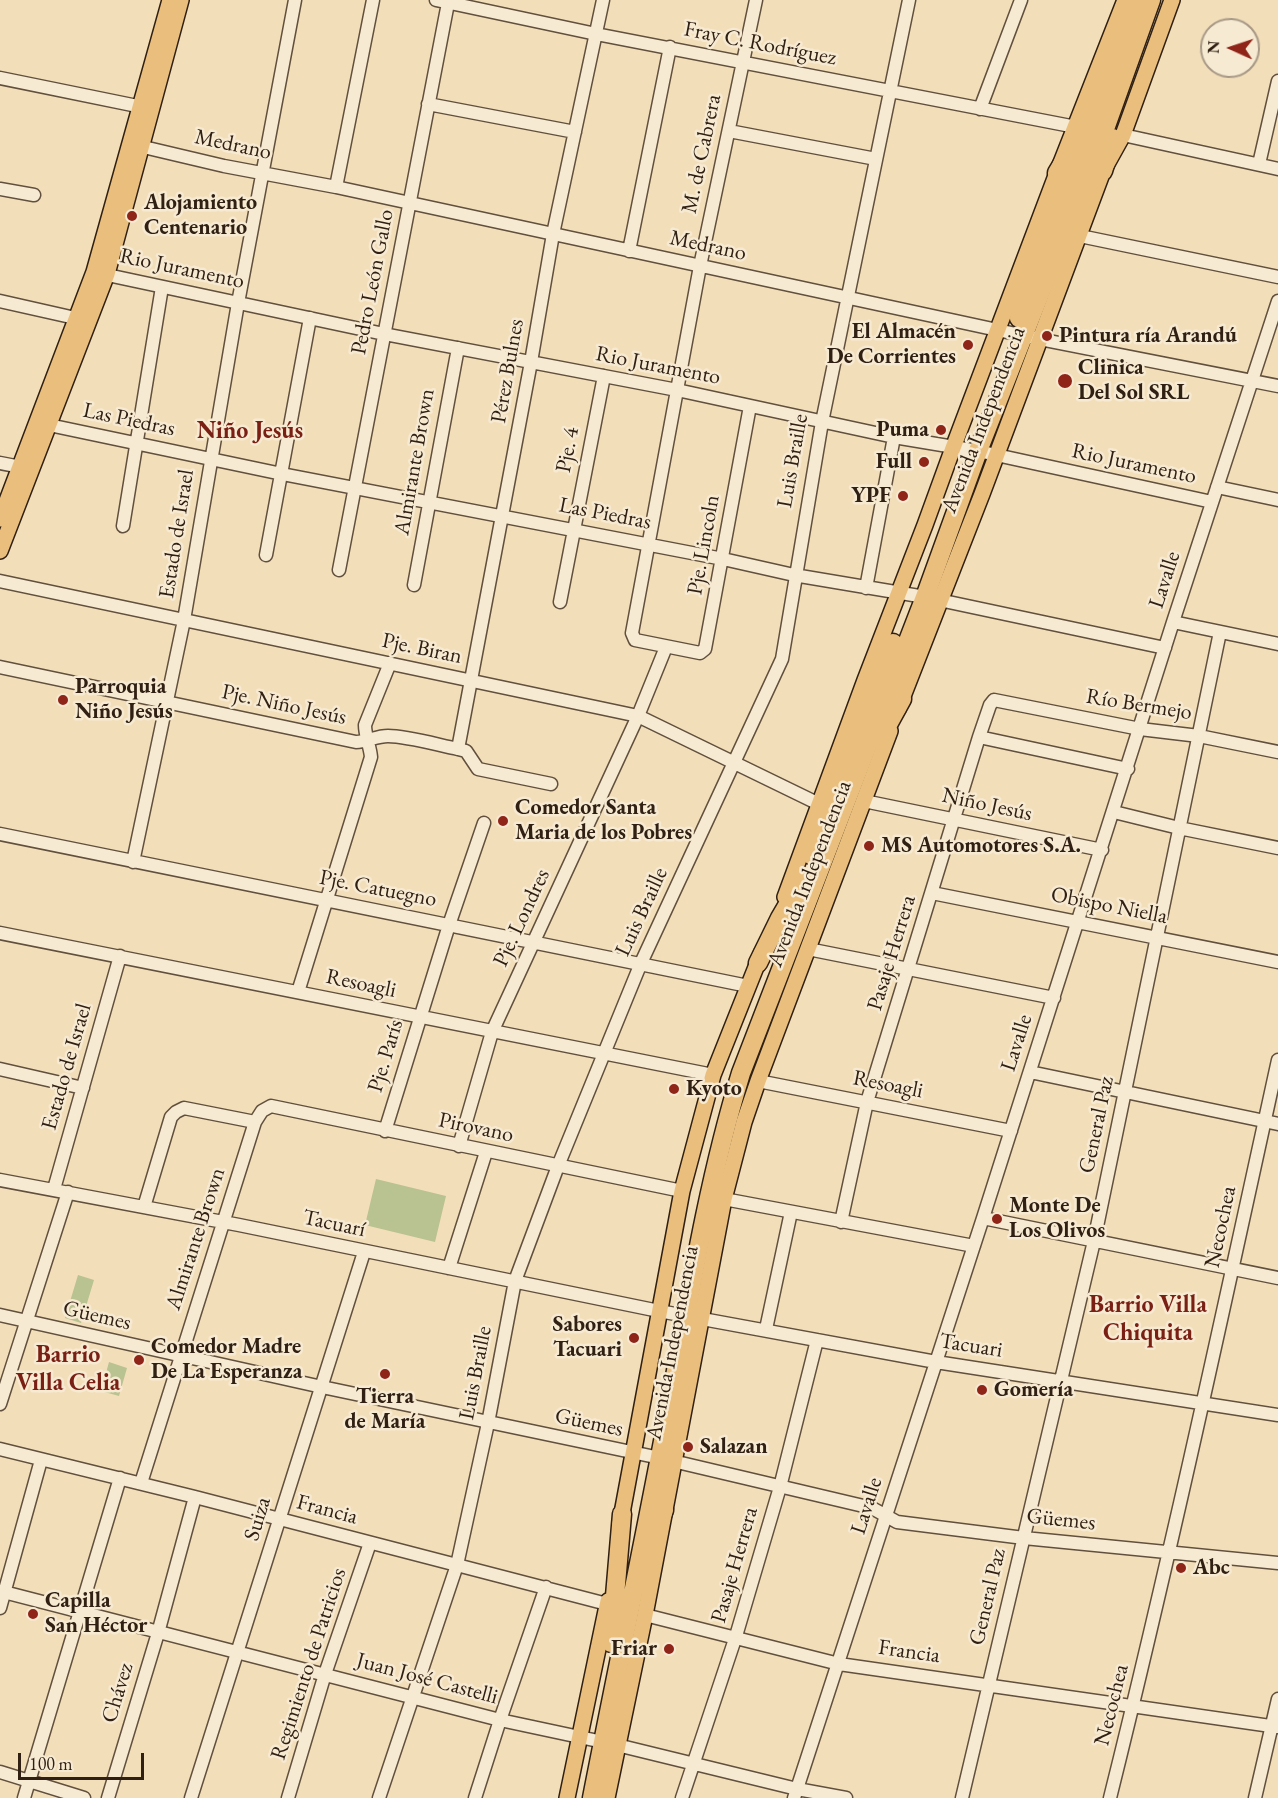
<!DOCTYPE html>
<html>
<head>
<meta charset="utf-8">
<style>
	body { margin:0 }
	#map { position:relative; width:1278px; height:1798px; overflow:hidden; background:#f3deba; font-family:"EB Garamond",serif }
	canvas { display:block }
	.north { position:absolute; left:1200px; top:18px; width:60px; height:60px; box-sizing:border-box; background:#f7ead2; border:2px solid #a79986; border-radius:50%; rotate:273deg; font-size:16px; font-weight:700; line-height:24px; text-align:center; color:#302013 }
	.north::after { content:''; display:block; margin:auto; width:21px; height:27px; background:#8f2418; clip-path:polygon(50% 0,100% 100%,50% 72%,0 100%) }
	.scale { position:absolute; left:18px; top:1753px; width:126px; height:27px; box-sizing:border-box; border:3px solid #302013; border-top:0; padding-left:8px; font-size:18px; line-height:21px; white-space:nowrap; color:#302013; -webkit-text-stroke:4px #f7ead2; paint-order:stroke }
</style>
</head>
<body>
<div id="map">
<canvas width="1278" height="1798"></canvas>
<div class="north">N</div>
<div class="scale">100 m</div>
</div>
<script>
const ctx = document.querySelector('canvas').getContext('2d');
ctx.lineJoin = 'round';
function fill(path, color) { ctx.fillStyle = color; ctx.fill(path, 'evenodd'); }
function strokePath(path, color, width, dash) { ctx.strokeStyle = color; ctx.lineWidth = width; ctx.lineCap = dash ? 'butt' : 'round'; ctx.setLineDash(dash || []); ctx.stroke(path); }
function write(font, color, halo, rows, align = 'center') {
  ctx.font = font + ' "EB Garamond",serif'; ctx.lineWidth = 5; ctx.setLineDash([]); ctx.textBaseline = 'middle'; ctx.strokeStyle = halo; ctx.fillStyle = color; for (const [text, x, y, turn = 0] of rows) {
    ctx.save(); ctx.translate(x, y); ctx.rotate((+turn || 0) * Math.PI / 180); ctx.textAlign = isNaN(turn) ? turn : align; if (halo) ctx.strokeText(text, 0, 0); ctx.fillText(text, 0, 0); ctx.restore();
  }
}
fill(new Path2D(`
	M 376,1179 L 446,1196 L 435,1242 L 365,1225 Z
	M 78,1275 L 94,1280 L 81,1323 L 65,1318 Z
	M 109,1362 L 127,1368 L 119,1396 L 101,1391 Z`), '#b9c291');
const minor = new Path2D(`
	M 436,0 L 596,34 L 1076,127
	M 0,78 L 147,108
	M 428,104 L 575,132
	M 980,109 L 1021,0
	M 729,131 L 876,159
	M 1123,135 L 1278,169
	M 135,145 L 224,166 L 336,187 L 1039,339 L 1278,386
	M 1259,164 L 1278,81
	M 336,187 L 373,0
	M 0,189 L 34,195
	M 1080,236 L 1278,277
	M 629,251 L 670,47
	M 98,273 L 384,334 L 677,390 L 894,437 L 978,451 L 1212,502
	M 0,301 L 84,320
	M 750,406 L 705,649 L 700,653 L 635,640 L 632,633 L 700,266 L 756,0
	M 40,422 L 49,425 L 282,474 L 723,559 L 794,575 L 925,597 L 1165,648
	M 0,463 L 26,468
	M 1217,487 L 1278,500
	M 123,526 L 162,287
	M 266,555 L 310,318
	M 339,570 L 448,3
	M 0,581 L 638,716 L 819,804
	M 414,585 L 458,348
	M 866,588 L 894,437
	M 560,602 L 604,376
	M 1173,622 L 1278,644
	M 0,667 L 356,742 C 367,742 376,736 388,736 C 407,736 438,745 458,749 L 466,751 L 478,769 L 551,784
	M 979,737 L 1128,769
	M 458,749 L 531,362 L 553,234 L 603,0
	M 864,801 L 1102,850
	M 1114,812 L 1179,828 L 1278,848
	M 0,834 L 748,986
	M 133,862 L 184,620 L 238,303 L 295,0
	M 932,893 L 1278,962
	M 0,933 L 713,1075
	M 808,949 L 1054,998
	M 298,992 L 371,757 C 370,746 365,736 365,725 L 390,663
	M 0,1069 L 83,1088
	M 1030,1072 L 1278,1124
	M 758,1081 L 1011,1131
	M 385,1131 L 449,925 L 484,823
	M 459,1146 L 492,1032 L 638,716 L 666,647
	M 0,1180 L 239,1225 L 659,1311 L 936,1362 L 1278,1415
	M 54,1189 L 120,956
	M 724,1199 L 974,1246
	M 144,1207 L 171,1117 L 176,1112 L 184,1108 L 255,1122
	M 983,1218 L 1278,1278
	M 841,1222 L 867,1102 L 979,737 L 990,705 L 994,700 L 1140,729 L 1199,736 L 1278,752
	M 449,1268 L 486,1152
	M 0,1315 L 322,1387 L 660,1458 L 872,1508 L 897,1522 L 1024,1538 L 1278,1563
	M 766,1329 L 791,1212
	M 0,1404 L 68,1192
	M 0,1449 L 195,1497 L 607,1604
	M 141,1483 L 255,1122 L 262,1111 L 271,1106 L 682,1191
	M 0,1591 L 500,1720 L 617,1745 L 797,1789 L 846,1798
	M 0,1608 L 41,1460
	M 645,1615 L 839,1664 L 1278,1727
	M 0,1772 L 84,1798
	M 24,1798 L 120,1478
	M 108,1798 L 158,1633 L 195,1497
	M 191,1798 L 364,1252
	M 288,1798 L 325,1674 L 370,1543
	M 379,1798 L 457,1565 L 488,1423 L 515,1281 L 558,1166 L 641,963 L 782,659 L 822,422 L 909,0
	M 475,1798 L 500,1720 L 546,1587
	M 682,1798 L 736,1636 L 780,1487 L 817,1340
	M 794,1798 L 983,1218 L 1173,622 L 1278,301
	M 962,1798 L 1094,1241 L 1220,632
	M 1110,1798 C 1171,1553 1224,1307 1278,1060
	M 1255,1798 L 1278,1699`);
const major = new Path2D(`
	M 0,519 L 94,272 L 170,0
	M 0,551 L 107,274 L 181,0
	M 898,709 L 982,494 L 1103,171 L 1123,135 L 1172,0
	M 785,897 L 865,680 L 925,525 L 953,448 L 1057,173 L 1125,0
	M 620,1524 L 682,1191 L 713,1075 L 762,952
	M 567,1798 L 608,1601
	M 607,1798 L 645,1615 L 724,1199 L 744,1122 L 758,1081 L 890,731`);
const highway = new Path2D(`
	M 1103,171 L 1113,138
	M 1057,173 L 1072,148
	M 1019,318 L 1089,124 L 1139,0
	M 879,741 L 902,699
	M 811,855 L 893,643
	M 758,963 L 780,918 L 801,882
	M 651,1544 L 664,1510
	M 611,1643 L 622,1514
	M 592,1798 C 617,1670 644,1543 668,1415 C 689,1300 707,1184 741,1073 L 925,597 L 978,451 L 1105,129 L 1151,0`);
strokePath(minor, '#61503d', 15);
strokePath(major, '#302013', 18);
strokePath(highway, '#302013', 21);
strokePath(minor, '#f7ead2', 12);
strokePath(major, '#eabf7d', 15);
strokePath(highway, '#eabf7d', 18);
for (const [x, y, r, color] of [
	[132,216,6,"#8f2418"],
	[1047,336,6,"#8f2418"],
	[968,345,6,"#8f2418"],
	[1065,381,8,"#8f2418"],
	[941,430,6,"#8f2418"],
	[924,462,6,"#8f2418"],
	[903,496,6,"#8f2418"],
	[63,700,6,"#8f2418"],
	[503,821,6,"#8f2418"],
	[869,846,6,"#8f2418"],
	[674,1089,6,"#8f2418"],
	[997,1219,6,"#8f2418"],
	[634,1338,6,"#8f2418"],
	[139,1360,6,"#8f2418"],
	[385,1374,6,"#8f2418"],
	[982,1390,6,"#8f2418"],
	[688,1447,6,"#8f2418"],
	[1181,1568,6,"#8f2418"],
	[33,1614,6,"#8f2418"],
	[669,1649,6,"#8f2418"]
]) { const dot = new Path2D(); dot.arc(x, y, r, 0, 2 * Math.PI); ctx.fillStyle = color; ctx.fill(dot); strokePath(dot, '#f7ead2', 2); }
write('22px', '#302013', '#f7ead2', [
	["Fray C. Rodríguez",760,44,11],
	["Medrano",233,145,12],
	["M. de Cabrera",702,154,-78],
	["Medrano",708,246,12],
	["Rio Juramento",182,269,12],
	["Pedro León Gallo",373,282,-79],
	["Rio Juramento",658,366,11],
	["Pérez Bulnes",508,371,-80],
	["Las Piedras",129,420,12],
	["Avenida Independencia",984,420,-69],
	["Pje. 4",568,450,-79],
	["Luis Braille",793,461,-80],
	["Almirante Brown",415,462,-80],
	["Rio Juramento",1134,464,12],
	["Las Piedras",605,514,11],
	["Estado de Israel",177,534,-81],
	["Pje. Lincoln",704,545,-80],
	["Lavalle",1165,580,-72],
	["Pje. Biran",422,649,12],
	["Pje. Niño Jesús",284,705,12],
	["Río Bermejo",1139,705,9],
	["Niño Jesús",987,805,12],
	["Avenida Independencia",810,874,-69],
	["Pje. Catuegno",378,889,11],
	["Obispo Niella",1109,906,11],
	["Luis Braille",642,912,-65],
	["Pje. Londres",522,918,-65],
	["Pasaje Herrera",892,953,-73],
	["Resoagli",361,984,12],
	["Lavalle",1017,1043,-72],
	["Pje. París",386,1056,-73],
	["Estado de Israel",67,1067,-74],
	["Resoagli",888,1085,11],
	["General Paz",1097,1125,-78],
	["Pirovano",476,1128,12],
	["Tacuarí",334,1224,12],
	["Necochea",1221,1227,-78],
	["Almirante Brown",196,1239,-72],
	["Güemes",97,1316,13],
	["Avenida Independencia",673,1343,-79],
	["Tacuari",971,1346,9],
	["Luis Braille",476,1373,-79],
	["Güemes",589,1423,12],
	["Lavalle",867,1506,-72],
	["Francia",327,1510,15],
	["Suiza",258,1519,-73],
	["Güemes",1061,1520,6],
	["Pasaje Herrera",735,1565,-74],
	["General Paz",988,1597,-77],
	["Francia",909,1652,8],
	["Regimiento de Patricios",309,1664,-72],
	["Juan José Castelli",427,1679,15],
	["Chávez",118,1693,-73],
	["Necochea",1112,1705,-76]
]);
write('bold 22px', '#302013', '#f7ead2', [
	["Alojamiento",144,203],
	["Centenario",144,228],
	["El Almacén",956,332,"right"],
	["De Corrientes",956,357,"right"],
	["Pintura ría Arandú",1059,336],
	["Clinica",1078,368],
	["Del Sol SRL",1078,393],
	["Puma",929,430,"right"],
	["Full",912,462,"right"],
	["YPF",891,496,"right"],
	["Parroquia",75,687],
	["Niño Jesús",75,712],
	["Comedor Santa",515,808],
	["Maria de los Pobres",515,833],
	["MS Automotores S.A.",881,846],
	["Kyoto",686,1089],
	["Monte De",1009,1206],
	["Los Olivos",1009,1231],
	["Sabores",622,1325,"right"],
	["Tacuari",622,1350,"right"],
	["Comedor Madre",151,1347],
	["De La Esperanza",151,1372],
	["Gomería",994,1390],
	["Tierra",385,1397,"center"],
	["de María",385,1422,"center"],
	["Salazan",700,1447],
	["Abc",1193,1568],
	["Capilla",45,1601],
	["San Héctor",45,1626],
	["Friar",657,1649,"right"]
], 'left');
write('bold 24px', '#7a1f14', '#f7ead2', [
	["Niño Jesús",250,431],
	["Barrio Villa",1148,1305],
	["Chiquita",1148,1333],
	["Barrio",68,1355],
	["Villa Celia",68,1383]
]);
</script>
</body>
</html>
